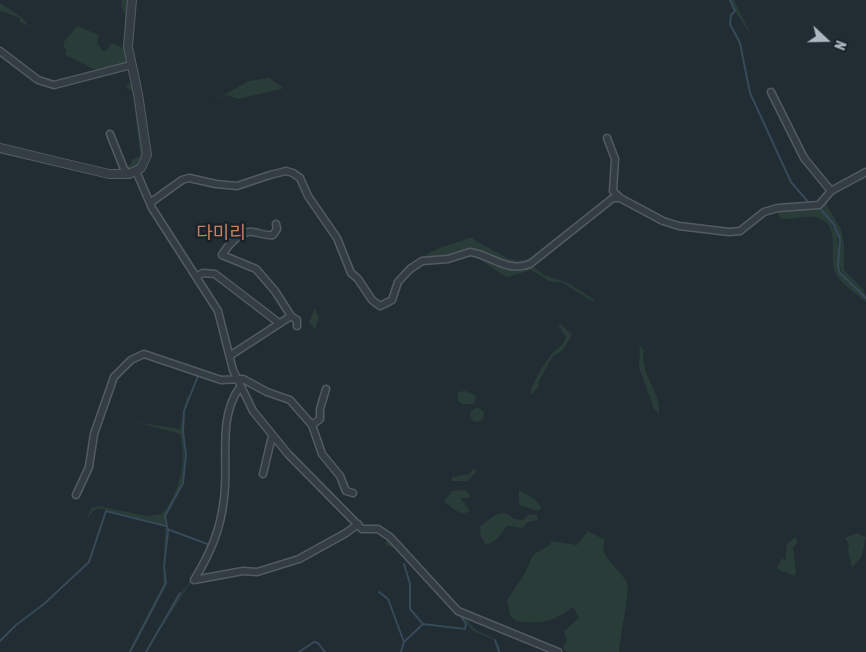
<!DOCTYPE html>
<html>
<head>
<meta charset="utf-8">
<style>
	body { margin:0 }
	#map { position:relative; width:866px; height:652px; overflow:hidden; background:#212c33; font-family:"Asap Condensed",sans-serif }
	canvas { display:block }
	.north { position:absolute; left:801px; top:15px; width:50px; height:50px; -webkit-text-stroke:4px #1a2229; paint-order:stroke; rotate:111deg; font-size:14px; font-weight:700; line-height:20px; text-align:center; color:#aeb8c1 }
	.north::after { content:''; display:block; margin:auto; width:18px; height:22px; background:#aeb8c1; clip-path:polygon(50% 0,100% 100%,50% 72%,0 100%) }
</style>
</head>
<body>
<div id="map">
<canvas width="866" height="652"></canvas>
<div class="north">N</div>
</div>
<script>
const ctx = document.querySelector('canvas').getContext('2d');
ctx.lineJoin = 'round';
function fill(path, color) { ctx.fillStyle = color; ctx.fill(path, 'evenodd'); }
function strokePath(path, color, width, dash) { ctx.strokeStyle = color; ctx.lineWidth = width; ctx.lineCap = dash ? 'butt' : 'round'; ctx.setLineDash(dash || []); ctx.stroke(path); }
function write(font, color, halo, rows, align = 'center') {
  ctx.font = font + ' "Asap Condensed","Noto Sans KR",sans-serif'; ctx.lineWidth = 5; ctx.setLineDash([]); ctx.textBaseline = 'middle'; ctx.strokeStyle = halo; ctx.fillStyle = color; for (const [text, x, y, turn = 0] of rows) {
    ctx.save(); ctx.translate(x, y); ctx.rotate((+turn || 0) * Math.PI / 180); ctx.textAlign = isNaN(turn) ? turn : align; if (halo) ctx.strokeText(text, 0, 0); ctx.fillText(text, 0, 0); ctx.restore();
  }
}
fill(new Path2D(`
	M 122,0 L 129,0 L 128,63 L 96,70 L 65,55 L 67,50 L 64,48 L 64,42 L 77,26 L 99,35 L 97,43 L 103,51 L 106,51 L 112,43 L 123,48 L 125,15 L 121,6 Z
	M 731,0 L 734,0 L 752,37 L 735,11 Z
	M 0,3 L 22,17 L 29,26 L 20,22 L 20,18 L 0,11 Z
	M 130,67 L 134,79 L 144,155 L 139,164 L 130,171 L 124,167 L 130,165 L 133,159 L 140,156 L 133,92 L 125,86 L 131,83 Z
	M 269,78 L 284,88 L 239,99 L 226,95 L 214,101 L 248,81 Z
	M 0,142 L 82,163 L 81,164 L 0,145 Z
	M 866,175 L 866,179 C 854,183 829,192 827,206 L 841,229 L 844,244 L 844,270 L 863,289 L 866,297 L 842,273 L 839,263 L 839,233 L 821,206 L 828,196 Z
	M 819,206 L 837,233 L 840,274 L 866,299 L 866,302 C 857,294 840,284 835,272 C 829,256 838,238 827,223 C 811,210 796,222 780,218 L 777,212 L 772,211 L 814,209 Z
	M 471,237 C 477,243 484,245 491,249 C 517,264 518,264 546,251 C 512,278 513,258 483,253 C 472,251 435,259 421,260 C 434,246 454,245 471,237 Z
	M 467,255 C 492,258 505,279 532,265 L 544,275 L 568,283 L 595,300 L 592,301 L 563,283 L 549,281 L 531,270 L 508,277 L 504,276 L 479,259 Z
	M 431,262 C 422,267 407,275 402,285 C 396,295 400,302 387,309 L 373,308 L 364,293 L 382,308 L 386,307 L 410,271 L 424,263 Z
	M 315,308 L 319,318 L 315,329 L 309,322 Z
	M 561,324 L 572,335 L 563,350 L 553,356 L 538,383 L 539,386 L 532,394 L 530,393 C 534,380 543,365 551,355 C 557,347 563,347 566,337 L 558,325 Z
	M 638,344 L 644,350 C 639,374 661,391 659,413 L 654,409 L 639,368 L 640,349 Z
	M 465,391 L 476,395 L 474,404 L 461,404 L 457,399 L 458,392 Z
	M 187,395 L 189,396 C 178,424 189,452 182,481 C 179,494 171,505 164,516 L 165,525 L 99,508 L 93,511 L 87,519 L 91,508 L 98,506 L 147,516 L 162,514 C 180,491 187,463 180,434 L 136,422 L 180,429 Z
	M470 415a7 7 0 1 1 14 0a7 7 0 1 1-14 0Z
	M 473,469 L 477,471 L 467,481 L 452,481 L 452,477 L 469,474 Z
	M 465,490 L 470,494 L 469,498 L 460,498 L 469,509 L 469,512 C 458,516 452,507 444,501 L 452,491 Z
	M 519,490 L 536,500 L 542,508 L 538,511 L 519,505 Z
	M 506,513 L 514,519 L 523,520 L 529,514 L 537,515 L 538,520 L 528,522 L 522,528 L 507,526 L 496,540 L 487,545 L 484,543 L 483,538 L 481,537 L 480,526 L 497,514 Z
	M 165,527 C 170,541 164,554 163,569 C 163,574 166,579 165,584 C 161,596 136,644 128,652 L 163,585 Z
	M 588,531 L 605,540 C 597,557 621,569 627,583 C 630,591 620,638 619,652 L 567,652 L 562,649 L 567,640 L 564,631 L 579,618 L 573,607 C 554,622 541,625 516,621 L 510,616 L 507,600 L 525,573 L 533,555 L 551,544 L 551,541 L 577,545 Z
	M 857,533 L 866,537 L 862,556 L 852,568 L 848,551 L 849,544 L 845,538 Z
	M 388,536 L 465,615 C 467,619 470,625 474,628 C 484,637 500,634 500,652 L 494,640 L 473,631 L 398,550 L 385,544 Z
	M 796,537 L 797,543 L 793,548 L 796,573 L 794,576 L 777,569 L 782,558 L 785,561 L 787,544 Z
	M 192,578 L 193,579 L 146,652 L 170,609 Z`), '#293c38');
strokePath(new Path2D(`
	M 730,0 L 735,11 L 731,15 L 730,24 L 740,43 L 750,93 L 791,182 L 809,203
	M 821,209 L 834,225 L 840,239 L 838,266 L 840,273 L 866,298
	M 167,529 L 210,545
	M 404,564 L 410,584 L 410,609 L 423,624
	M 379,592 L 388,599 L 404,642
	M 495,640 L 499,652
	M 0,641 L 16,625 L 44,604 L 89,562 L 106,511 L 166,526
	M 130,652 L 166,583 L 164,566 L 168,532 L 165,516 L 183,483 L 186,455 L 183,431 L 184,411 L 198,376
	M 146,652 L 180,593
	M 299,652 L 314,642 L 318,643 L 325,652
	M 401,652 L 404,642 L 423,624 L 465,629 L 466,624 L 460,615 L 456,614`), '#364a59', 2);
const minor = new Path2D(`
	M 0,51 L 38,80 L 54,85 L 131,65
	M 771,92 L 804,158 L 831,191
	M 110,134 L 124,169 L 129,174
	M 607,138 L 615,159 L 613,191 L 620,198
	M 136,171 L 152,208 L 218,311 L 233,370 L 253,411 L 288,454 L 362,529 L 378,529 L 390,537 L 458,611 L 558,652
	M 150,203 L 182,180 L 189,178 L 216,184 L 237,186 L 270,175 L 286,171 L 293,173 L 300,178 L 308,196 L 337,238 L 351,273 L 358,279 L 372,300 L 380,306 L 392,300 L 398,282 L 410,269 L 422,261 L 448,259 L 470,252 C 492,255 506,273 530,264 L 613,198 L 620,198 L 663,221 L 679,226 L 729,232 L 740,231 L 764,212 L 778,208 L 819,205 L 831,191 L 866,172
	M 276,224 L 277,229 L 273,235 C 266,236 260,233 253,232 C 241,230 228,245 222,255 L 256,269 L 275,291 L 291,316
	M 197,276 L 203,273 L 215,274 L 279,323
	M 231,355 L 291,316 L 297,320 L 297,326
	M 312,425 L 320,419 L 320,409 L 326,389
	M 263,474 L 272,436
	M 76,495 L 89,467 L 94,434 L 114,377 L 131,360 L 144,354 L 221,380 L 243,379 L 267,392 L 290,400 L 312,425 L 322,454 L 340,476 L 346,491 L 353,493
	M 194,580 C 210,554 221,529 224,498 C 229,462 217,418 240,387
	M 194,580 L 243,571 L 257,572 L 299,559 L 346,533 L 358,524`);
const tertiary = new Path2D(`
	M 0,148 L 109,174 L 129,174 L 141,168 L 147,155 L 138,94 L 128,47 L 132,0`);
strokePath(minor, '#525b62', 9);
strokePath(tertiary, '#525b62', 10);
strokePath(minor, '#343d44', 6);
strokePath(tertiary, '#343d44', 8);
write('18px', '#c78063', '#1a2229', [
	["다미리",221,233]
]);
</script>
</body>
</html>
